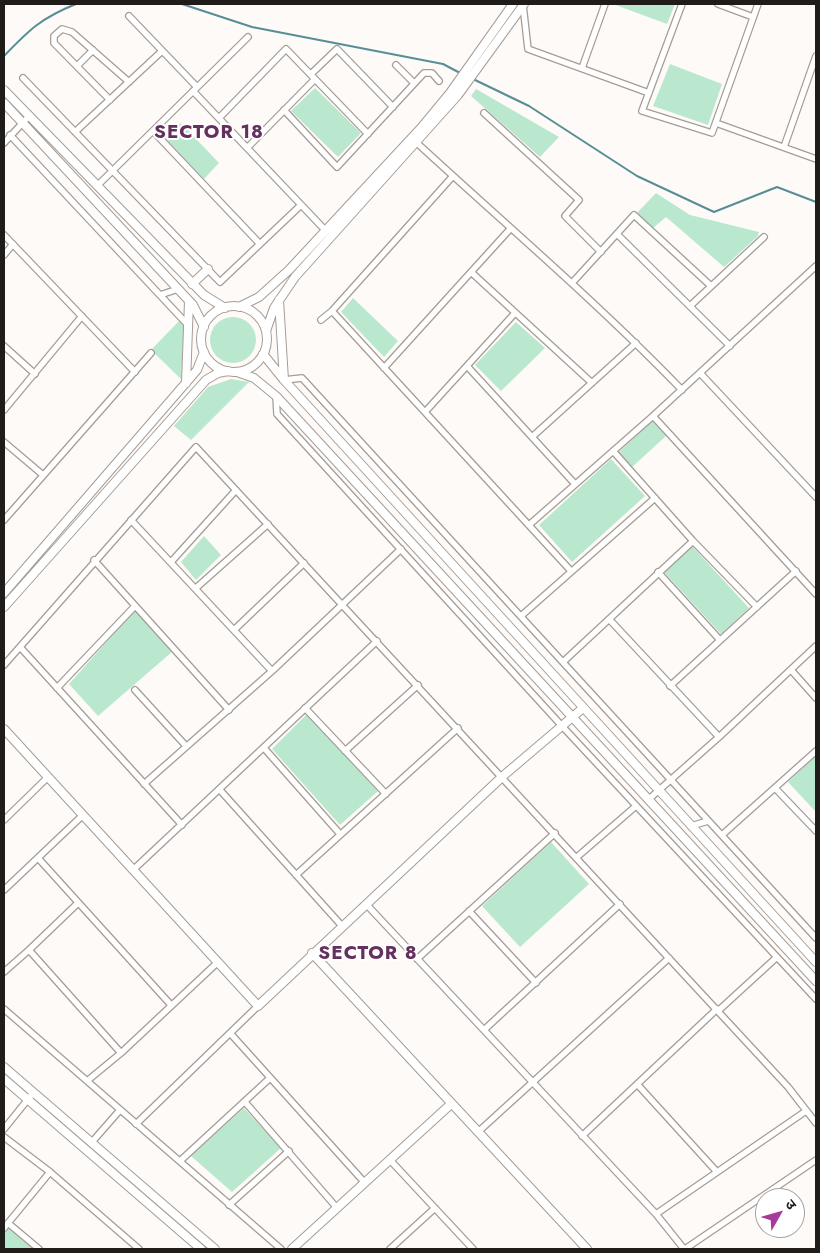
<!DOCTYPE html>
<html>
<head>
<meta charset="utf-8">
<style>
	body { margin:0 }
	#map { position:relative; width:820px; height:1253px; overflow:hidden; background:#fefaf7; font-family:Jost,"Noto Sans Devanagari",sans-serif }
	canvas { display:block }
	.frame { position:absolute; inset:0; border:5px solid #201c19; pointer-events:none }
	.north { position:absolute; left:755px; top:1188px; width:50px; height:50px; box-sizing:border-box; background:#fff; border:1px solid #a6a4a3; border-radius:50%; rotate:52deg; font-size:14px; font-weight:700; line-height:20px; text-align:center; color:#201c19 }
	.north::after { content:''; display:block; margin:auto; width:18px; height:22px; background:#a63b9c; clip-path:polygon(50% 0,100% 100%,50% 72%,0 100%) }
</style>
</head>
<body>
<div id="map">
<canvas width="820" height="1253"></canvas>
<div class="frame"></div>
<div class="north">उ</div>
</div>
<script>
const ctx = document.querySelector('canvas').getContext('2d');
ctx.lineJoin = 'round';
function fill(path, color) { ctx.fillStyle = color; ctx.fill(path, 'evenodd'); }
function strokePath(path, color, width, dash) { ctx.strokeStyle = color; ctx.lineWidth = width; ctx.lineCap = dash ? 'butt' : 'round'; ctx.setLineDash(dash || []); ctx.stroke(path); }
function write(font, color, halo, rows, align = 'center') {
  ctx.font = font + ' Jost,sans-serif'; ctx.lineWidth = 4; ctx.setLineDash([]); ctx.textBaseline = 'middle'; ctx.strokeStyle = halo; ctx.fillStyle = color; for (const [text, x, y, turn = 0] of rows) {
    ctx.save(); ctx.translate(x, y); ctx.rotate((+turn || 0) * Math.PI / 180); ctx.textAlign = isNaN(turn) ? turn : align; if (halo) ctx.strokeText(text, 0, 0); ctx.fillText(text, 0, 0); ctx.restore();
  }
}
fill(new Path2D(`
	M 613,4 L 675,4 L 667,24 Z
	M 670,64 L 722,84 L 708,125 L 653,106 Z
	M 315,88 L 361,133 L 338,157 L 291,111 Z
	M 476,89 L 559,137 L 540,157 L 471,96 Z
	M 181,123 L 219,163 L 204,179 L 165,138 Z
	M 656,193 L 690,215 L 759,232 L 758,236 L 724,267 L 666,217 L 652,229 L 636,214 Z
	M 353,298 L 398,341 L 384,357 L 341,312 Z
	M210 340a23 23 0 1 1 46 0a23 23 0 1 1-46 0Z
	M 179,321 L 184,327 L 181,379 L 151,350 Z
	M 516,322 L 545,348 L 501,391 L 475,365 Z
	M 231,379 L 249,382 L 191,440 L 174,426 L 208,387 Z
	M 652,421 L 666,436 L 631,468 L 618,453 Z
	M 611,459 L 645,496 L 572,562 L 539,525 Z
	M 204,536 L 221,555 L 196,580 L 181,562 Z
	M 692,546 L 749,608 L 721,634 L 664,572 Z
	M 135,610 L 173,651 L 98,716 L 69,684 Z
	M 307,714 L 378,791 L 340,825 L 272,749 Z
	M 816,756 L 816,812 L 788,782 Z
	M 551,842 L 589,884 L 520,947 L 482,906 Z
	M 244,1108 L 281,1148 L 232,1192 L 191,1156 Z
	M 9,1226 L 38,1249 L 4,1249 L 4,1232 Z`), '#bae8cf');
strokePath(new Path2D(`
	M 182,4 L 252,27 L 443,64 L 462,74
	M 4,56 C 29,30 41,18 76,4
	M 473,79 L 529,106 L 637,176 L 714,212 L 777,187 L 816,202`), '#578e95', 2);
const street = new Path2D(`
	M 682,4 L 642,111 L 712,133 L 758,4
	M 718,4 L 753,17
	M 523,5 L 528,49 L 649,93
	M 129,16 L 197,87
	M 396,65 L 414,83
	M 77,66 L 93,50
	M 582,68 L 605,4
	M 311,74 L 337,49 L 393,107
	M 23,78 L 220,282 L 301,205
	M 193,91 L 326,231
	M 110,100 L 54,43 L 54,36 L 62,29 L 72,32 L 129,82
	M 284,110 L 337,167 L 424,73 L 432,73 L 439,81
	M 484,113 L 579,200 L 565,216 L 601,252
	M 219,118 L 286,49 L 368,134
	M 716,123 L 816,159
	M 153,131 L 260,244
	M 75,132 L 162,51
	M 10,135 L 188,325
	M 4,143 L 29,116
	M 417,143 C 506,225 598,303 682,390
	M 784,147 L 816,56
	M 247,148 L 315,79
	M 98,185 L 248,37
	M 617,234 L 730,346
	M 4,235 L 135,372
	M 4,255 L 13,244
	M 471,272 L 592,383
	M 572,283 L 634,215 L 711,286
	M 160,295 L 178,289
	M 690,306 L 764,237
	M 332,311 L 571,571
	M 321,320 L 332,311 L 453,176
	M 4,346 L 35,374
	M 467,366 L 575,484
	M 384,368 L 511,228
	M 700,373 L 816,497
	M 284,380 L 302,378 L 816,938
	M 276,396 L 277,414 L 562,726 L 816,999
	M 4,410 L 82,316
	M 425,412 L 515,313
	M 653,416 L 816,594
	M 532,437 L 636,343
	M 4,442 L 43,475
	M 613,451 L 693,541 L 757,607
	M 4,520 L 151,353
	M 131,520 L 272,671
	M 529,525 L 653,416 L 816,266
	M 94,560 L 229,710
	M 171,562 L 236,490
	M 658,572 L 720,640
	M 196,588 L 268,524
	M 521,616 L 655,498
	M 609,619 L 719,737
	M 234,630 L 304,563
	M 20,647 L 182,825
	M 563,662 L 693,541
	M 4,665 L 196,447 L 788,1087 L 816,1123
	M 792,671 L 816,698
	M 670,686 L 796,571
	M 57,688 L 135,606
	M 135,690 L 186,746
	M 305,708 L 386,794
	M 264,748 L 340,834
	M 345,751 L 418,685
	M 144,784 L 272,671 L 401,549
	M 775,788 L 816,831
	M 220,790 L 342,926
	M 649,799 L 719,737 L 816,646
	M 4,820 L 48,777
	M 691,826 L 708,821
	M 722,835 L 816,751
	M 577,857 L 636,806
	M 38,858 L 171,1005
	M 133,870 L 377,641
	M 296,875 L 458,728
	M 4,890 L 83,815
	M 366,904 L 656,1214 L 684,1249
	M 469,911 L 536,983
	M 29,950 L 121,1053
	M 417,959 L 555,833
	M 4,972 L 29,950 L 78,903
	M 4,1009 L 281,1249
	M 718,1011 L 777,957
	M 485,1029 L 620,904
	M 230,1033 L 365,1183
	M 87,1081 L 121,1053 L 218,962
	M 637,1084 L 717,1172
	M 245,1102 L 337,1208
	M 136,1124 L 258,1006
	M 4,1129 L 33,1093
	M 478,1132 L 669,958
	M 582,1136 L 717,1009
	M 4,1137 L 50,1172 L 139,1249
	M 92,1142 L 120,1110
	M 390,1160 L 473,1249
	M 180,1161 L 270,1078
	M 229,1205 L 289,1151
	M 656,1214 L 806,1111
	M 8,1223 L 39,1249
	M 4,1228 L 50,1172
	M 390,1249 L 435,1208
	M 685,1249 L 816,1160`);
const secondary = new Path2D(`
	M 4,90 L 204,295 L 225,308
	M 4,103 L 193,305 L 204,327
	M 192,284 L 208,269
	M 279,300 L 284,380
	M201 339a33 33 0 1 1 66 0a33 33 0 1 1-66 0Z
	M 239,307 L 259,297 L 289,270 L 421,128 L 450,93 L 513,4
	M 266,331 L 274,308 L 295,277 L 458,95 L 524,4
	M 263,354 L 284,380 L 816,962
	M 237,372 L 254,378 L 276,396 L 816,981
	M 186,383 L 189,301
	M 4,593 L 197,370 L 204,352
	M 4,607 L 206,380 L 218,373 L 228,371
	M 4,729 L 258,1006 L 503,776 L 583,708
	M 312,953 L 587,1249
	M 4,1067 L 215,1249
	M 4,1079 L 201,1249
	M 292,1249 L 451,1104`);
strokePath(street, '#a69c95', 8);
strokePath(secondary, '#a69c95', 10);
strokePath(street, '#fff', 5.5);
strokePath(secondary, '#fff', 8);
ctx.letterSpacing = '1px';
write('bold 19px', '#65305f', '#fff', [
	["SECTOR 18",209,133],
	["SECTOR 8",368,954]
]);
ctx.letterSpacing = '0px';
</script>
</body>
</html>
